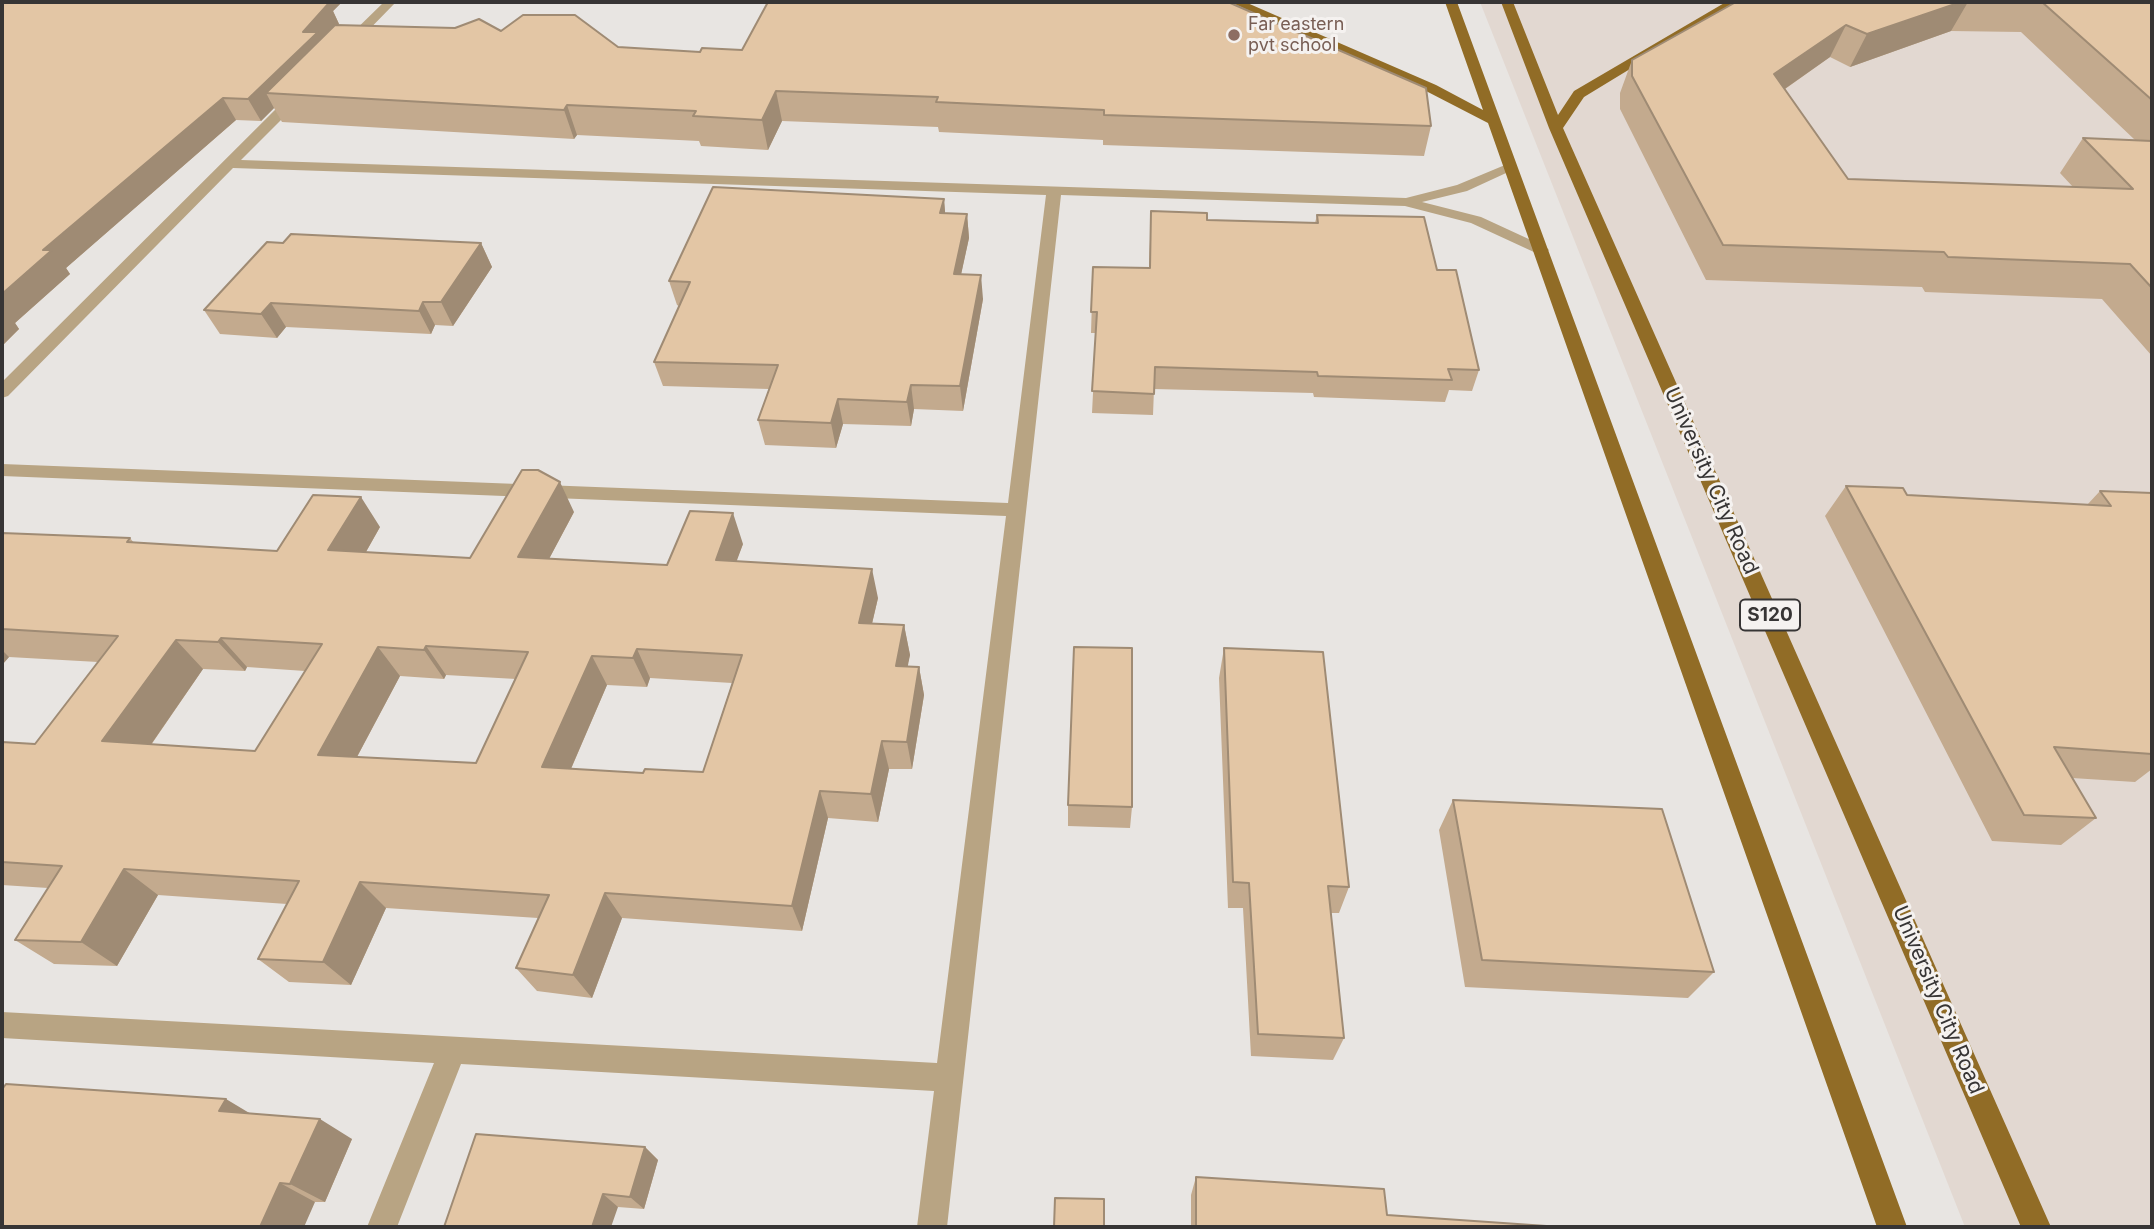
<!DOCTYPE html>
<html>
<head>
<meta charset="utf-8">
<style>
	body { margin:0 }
	#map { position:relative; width:2154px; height:1229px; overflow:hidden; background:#e8e5e2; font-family:Inter,sans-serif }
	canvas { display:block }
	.frame { position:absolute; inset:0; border:4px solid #373535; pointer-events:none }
</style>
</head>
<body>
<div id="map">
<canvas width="2154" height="1229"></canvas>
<div class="frame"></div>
</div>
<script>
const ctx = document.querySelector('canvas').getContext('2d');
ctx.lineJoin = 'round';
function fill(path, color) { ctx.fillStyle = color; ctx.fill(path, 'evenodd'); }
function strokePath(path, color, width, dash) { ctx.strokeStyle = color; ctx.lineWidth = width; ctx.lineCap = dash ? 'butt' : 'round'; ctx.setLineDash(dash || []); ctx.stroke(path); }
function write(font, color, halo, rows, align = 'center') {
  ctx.font = font + ' Inter,sans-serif'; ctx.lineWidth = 6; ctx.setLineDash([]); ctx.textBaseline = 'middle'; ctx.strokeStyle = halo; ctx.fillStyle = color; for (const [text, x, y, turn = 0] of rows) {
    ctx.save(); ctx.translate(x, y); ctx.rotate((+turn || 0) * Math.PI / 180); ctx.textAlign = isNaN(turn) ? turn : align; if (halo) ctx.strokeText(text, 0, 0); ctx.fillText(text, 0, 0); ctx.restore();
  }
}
fill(new Path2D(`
	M 1480,2 L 2152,2 L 2152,1227 L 1965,1227 Z`), '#e2d8d1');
fill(new Path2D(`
	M 384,2 L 396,2 L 351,48 L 343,48 L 343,42 Z
	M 298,91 L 303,92 L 303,98 L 241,160 L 1406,198 L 1457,185 L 1505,165 L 1515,165 L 1517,168 L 1467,191 L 1422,202 L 1481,217 L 1546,247 L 1549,250 L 1546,253 L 1536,253 L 1471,223 L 1405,206 L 1061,195 L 947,1227 L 917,1227 L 934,1091 L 461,1064 L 397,1227 L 367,1227 L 434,1063 L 2,1038 L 2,1012 L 937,1063 L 1006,516 L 2,476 L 2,464 L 1008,503 L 1046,195 L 233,168 L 8,396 L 2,398 L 2,382 L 293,92 Z`), '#b8a483');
fill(new Path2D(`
	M 1230,2 L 1245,2 L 1436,85 L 1483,110 L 1445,2 L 1457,2 L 1907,1227 L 1877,1227 L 1488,123 L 1426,91 Z
	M 1501,2 L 1513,2 L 1558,115 L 1574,91 L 1726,2 L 1740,2 L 1584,97 L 1563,128 L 2051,1227 L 2021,1227 L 1549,128 Z`), '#916c26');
fill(new Path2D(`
	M 2,2 L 342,2 L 333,11 L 339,24 L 337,26 L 501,31 L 618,47 L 1431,126 L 1424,156 L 1103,145 L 1103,140 L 939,132 L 938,127 L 782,121 L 768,150 L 701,146 L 699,141 L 577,135 L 574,139 L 282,122 L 274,108 L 261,121 L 236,120 L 66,268 L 70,274 L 15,323 L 19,329 L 2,346 Z
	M 1736,2 L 2152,2 L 2152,356 L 2102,299 L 1925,292 L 1922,287 L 1706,280 L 1620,109 L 1620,93 L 1632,60 ZM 1951,31 L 2021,32 L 2135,140 L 2083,138 L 2060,173 L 2073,187 L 1848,179 L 1785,89 L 1830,57 L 1850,67 Z
	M 944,199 L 945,214 L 967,214 L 969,238 L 961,274 L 983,299 L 963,411 L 914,409 L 911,426 L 843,424 L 836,448 L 765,445 L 758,420 L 769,389 L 663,386 L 654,362 L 679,306 L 677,305 L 669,281 Z
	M 1151,211 L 1207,220 L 1315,223 L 1317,215 L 1437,270 L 1479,370 L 1472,391 L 1449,390 L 1445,402 L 1314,397 L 1313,393 L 1154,389 L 1153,415 L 1092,413 L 1096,333 L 1091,333 L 1093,267 L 1149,268 Z
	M 283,243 L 481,243 L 492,267 L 453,326 L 435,325 L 431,334 L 286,327 L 277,338 L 220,334 L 204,310 Z
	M 1846,486 L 1907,495 L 2087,505 L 2100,491 L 2152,493 L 2152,769 L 2135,782 L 2072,778 L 2096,818 L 2061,845 L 1992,841 L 1825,516 Z
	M 574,512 L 549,559 L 667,565 L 743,544 L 736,561 L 878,598 L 872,624 L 904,625 L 910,655 L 907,666 L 919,667 L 924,695 L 912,769 L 889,769 L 878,822 L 828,818 L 802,931 L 622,918 L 592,998 L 537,991 L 516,968 L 538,918 L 386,908 L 351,985 L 289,982 L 258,959 L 287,904 L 158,895 L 117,966 L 54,964 L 15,940 L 48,888 L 2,885 L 2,742 L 35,744 L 98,662 L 9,657 L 2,665 L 2,533 L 130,538 L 134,543 L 277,551 L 380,527 L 366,552 L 470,558 ZM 247,667 L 305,671 L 255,751 L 151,745 L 203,669 L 245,671 ZM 446,675 L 516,679 L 476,763 L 357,757 L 400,676 L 444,679 ZM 650,678 L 732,683 L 703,772 L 643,773 L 571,769 L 607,685 L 647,687 Z
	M 1224,648 L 1349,887 L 1339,913 L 1331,913 L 1344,1038 L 1333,1060 L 1251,1056 L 1243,908 L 1228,908 L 1219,678 Z
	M 1453,800 L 1714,972 L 1688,998 L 1465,987 L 1439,830 Z
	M 1068,805 L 1132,807 L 1130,828 L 1068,826 Z
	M 250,1114 L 352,1139 L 325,1202 L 315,1202 L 2,1227 Z
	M 645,1147 L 658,1160 L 644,1209 L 618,1207 L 444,1227 Z
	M 1196,1177 L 1387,1215 L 1561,1227 L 1191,1227 L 1191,1195 Z`), '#c3aa8e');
fill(new Path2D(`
	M 311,2 L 342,2 L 333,11 L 339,24 L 323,42 L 266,93 L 274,108 L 261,121 L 248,99 L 303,32 L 310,3 Z
	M 1961,2 L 1968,2 L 1951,31 L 1850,67 L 1867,34 Z
	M 1846,25 L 1830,57 L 1759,107 L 1774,74 Z
	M 776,91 L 782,121 L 768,150 L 762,120 Z
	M 223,98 L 236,120 L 66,268 L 70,274 L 15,323 L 19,329 L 2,346 L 2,294 L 43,250 Z
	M 567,105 L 577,135 L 574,139 L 564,110 Z
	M 944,199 L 946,223 L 940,213 Z
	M 967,214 L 969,238 L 956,298 L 954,274 Z
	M 481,243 L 492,267 L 453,326 L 441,302 Z
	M 981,275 L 983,299 L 963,411 L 960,386 Z
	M 423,302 L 435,325 L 431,334 L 419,311 Z
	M 271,303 L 286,327 L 277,338 L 261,314 Z
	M 911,385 L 914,409 L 911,426 L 907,402 Z
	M 838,399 L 843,424 L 836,448 L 831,423 Z
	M 560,482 L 574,512 L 534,587 L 518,557 Z
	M 361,497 L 380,527 L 350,580 L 328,550 Z
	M 733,513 L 743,544 L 726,590 L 716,560 Z
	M 872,569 L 878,598 L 865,653 L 859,623 Z
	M 904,625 L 910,655 L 902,695 L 896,666 Z
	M 221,638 L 247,667 L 245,671 L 218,642 Z
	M 176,640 L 203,669 L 134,769 L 102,741 Z
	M 426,646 L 446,675 L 444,679 L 424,650 Z
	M 378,647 L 400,676 L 343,783 L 318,755 Z
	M 637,649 L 650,678 L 647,687 L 633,658 Z
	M 2,650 L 9,657 L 2,665 Z
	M 592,656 L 607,685 L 560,794 L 542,767 Z
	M 919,667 L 924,695 L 912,769 L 907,742 Z
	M 882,741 L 889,769 L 878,822 L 871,794 Z
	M 820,791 L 828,818 L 802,931 L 792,906 Z
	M 124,869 L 158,895 L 117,966 L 81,942 Z
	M 360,882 L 386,908 L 351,985 L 323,962 Z
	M 605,893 L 622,918 L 592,998 L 573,975 Z
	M 226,1099 L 261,1120 L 219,1111 Z
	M 320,1119 L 352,1139 L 325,1202 L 290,1184 Z
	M 645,1147 L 658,1160 L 644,1209 L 630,1197 Z
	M 280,1183 L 315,1202 L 304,1227 L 260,1227 Z
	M 603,1194 L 618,1207 L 611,1227 L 592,1227 Z`), '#9f8b74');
const building = new Path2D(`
	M 4,2 L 311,2 L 310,3 L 329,3 L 303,32 L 318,32 L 248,99 L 223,98 L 43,250 L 52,250 L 2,294 L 2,3 Z
	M 768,2 L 1228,2 L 1426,88 L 1431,126 L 1104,115 L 1104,110 L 936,102 L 938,97 L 776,91 L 762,120 L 693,116 L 696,111 L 567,105 L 564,110 L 266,93 L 335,25 L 455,28 L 479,19 L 501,31 L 523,15 L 575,15 L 618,47 L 700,52 L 702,48 L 742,50 Z
	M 1736,2 L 1961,2 L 1867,34 L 1846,25 L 1774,74 L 1848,179 L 2133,189 L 2083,138 L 2152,141 L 2152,288 L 2130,264 L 1948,257 L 1944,252 L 1723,245 L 1632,76 L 1632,60 Z
	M 2042,2 L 2152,2 L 2152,100 Z
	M 713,187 L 944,199 L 940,213 L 967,214 L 954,274 L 981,275 L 960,386 L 911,385 L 907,402 L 838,399 L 831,423 L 758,420 L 778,365 L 654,362 L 690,282 L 669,281 Z
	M 1151,211 L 1207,213 L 1207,220 L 1318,223 L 1317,215 L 1424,217 L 1437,270 L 1456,270 L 1479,370 L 1448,369 L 1452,380 L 1318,376 L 1317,372 L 1155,367 L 1154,394 L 1092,391 L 1097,312 L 1091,312 L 1093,267 L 1150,268 Z
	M 291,234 L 481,243 L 441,302 L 423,302 L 419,311 L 271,303 L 261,314 L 204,310 L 267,242 L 283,243 Z
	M 522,470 L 538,470 L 560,482 L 518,557 L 667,565 L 690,511 L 733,513 L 716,560 L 872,569 L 859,623 L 904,625 L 896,666 L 919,667 L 907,742 L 882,741 L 871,794 L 820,791 L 792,906 L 605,893 L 573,975 L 516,968 L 549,895 L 360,882 L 323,962 L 258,959 L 299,881 L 124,869 L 81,942 L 15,940 L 62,866 L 2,862 L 2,742 L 35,744 L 118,636 L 2,629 L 2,533 L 130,538 L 127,542 L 277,551 L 313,495 L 361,497 L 328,550 L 470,558 ZM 221,638 L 322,644 L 255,751 L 102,741 L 176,640 L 218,642 ZM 426,646 L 528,652 L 476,763 L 318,755 L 378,647 L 424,650 ZM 637,649 L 742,655 L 703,772 L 645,769 L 643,773 L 542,767 L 592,656 L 633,658 Z
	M 1846,486 L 1903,488 L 1907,495 L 2111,506 L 2100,491 L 2152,493 L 2152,754 L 2054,747 L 2096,818 L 2024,815 Z
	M 1074,647 L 1132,648 L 1132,807 L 1068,805 Z
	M 1224,648 L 1323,652 L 1349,887 L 1328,886 L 1344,1038 L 1258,1034 L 1249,883 L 1233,882 Z
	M 1453,800 L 1662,809 L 1714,972 L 1482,960 Z
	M 6,1084 L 226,1099 L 219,1111 L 320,1119 L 290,1184 L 280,1183 L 260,1227 L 2,1227 L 2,1088 L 3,1088 Z
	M 476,1134 L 645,1147 L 630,1197 L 603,1194 L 592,1227 L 444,1227 Z
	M 1196,1177 L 1384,1189 L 1387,1215 L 1561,1227 L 1196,1227 Z
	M 1055,1198 L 1104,1199 L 1104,1227 L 1054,1227 Z`);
fill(building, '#e3c6a5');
strokePath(building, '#9f8b74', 2);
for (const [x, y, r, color] of [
	[1234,35,7,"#8d6e63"]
]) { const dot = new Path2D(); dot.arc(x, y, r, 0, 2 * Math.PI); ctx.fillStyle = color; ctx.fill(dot); strokePath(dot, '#f5f2f0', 2.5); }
write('18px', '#785e54', '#f5f2f0', [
	["Far eastern",1248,25],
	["pvt school",1248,46]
], 'left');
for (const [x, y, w] of [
	[1770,615,60]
]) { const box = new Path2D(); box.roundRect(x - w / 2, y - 15.5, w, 31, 5); ctx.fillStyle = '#f5f2f0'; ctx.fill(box); strokePath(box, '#373535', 2); }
write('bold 19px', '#373535', null, [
	["S120",1770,615]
]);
write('21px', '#373535', '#f5f2f0', [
	["University City Road",1711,481,66],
	["University City Road",1938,1000,67]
]);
</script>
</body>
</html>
